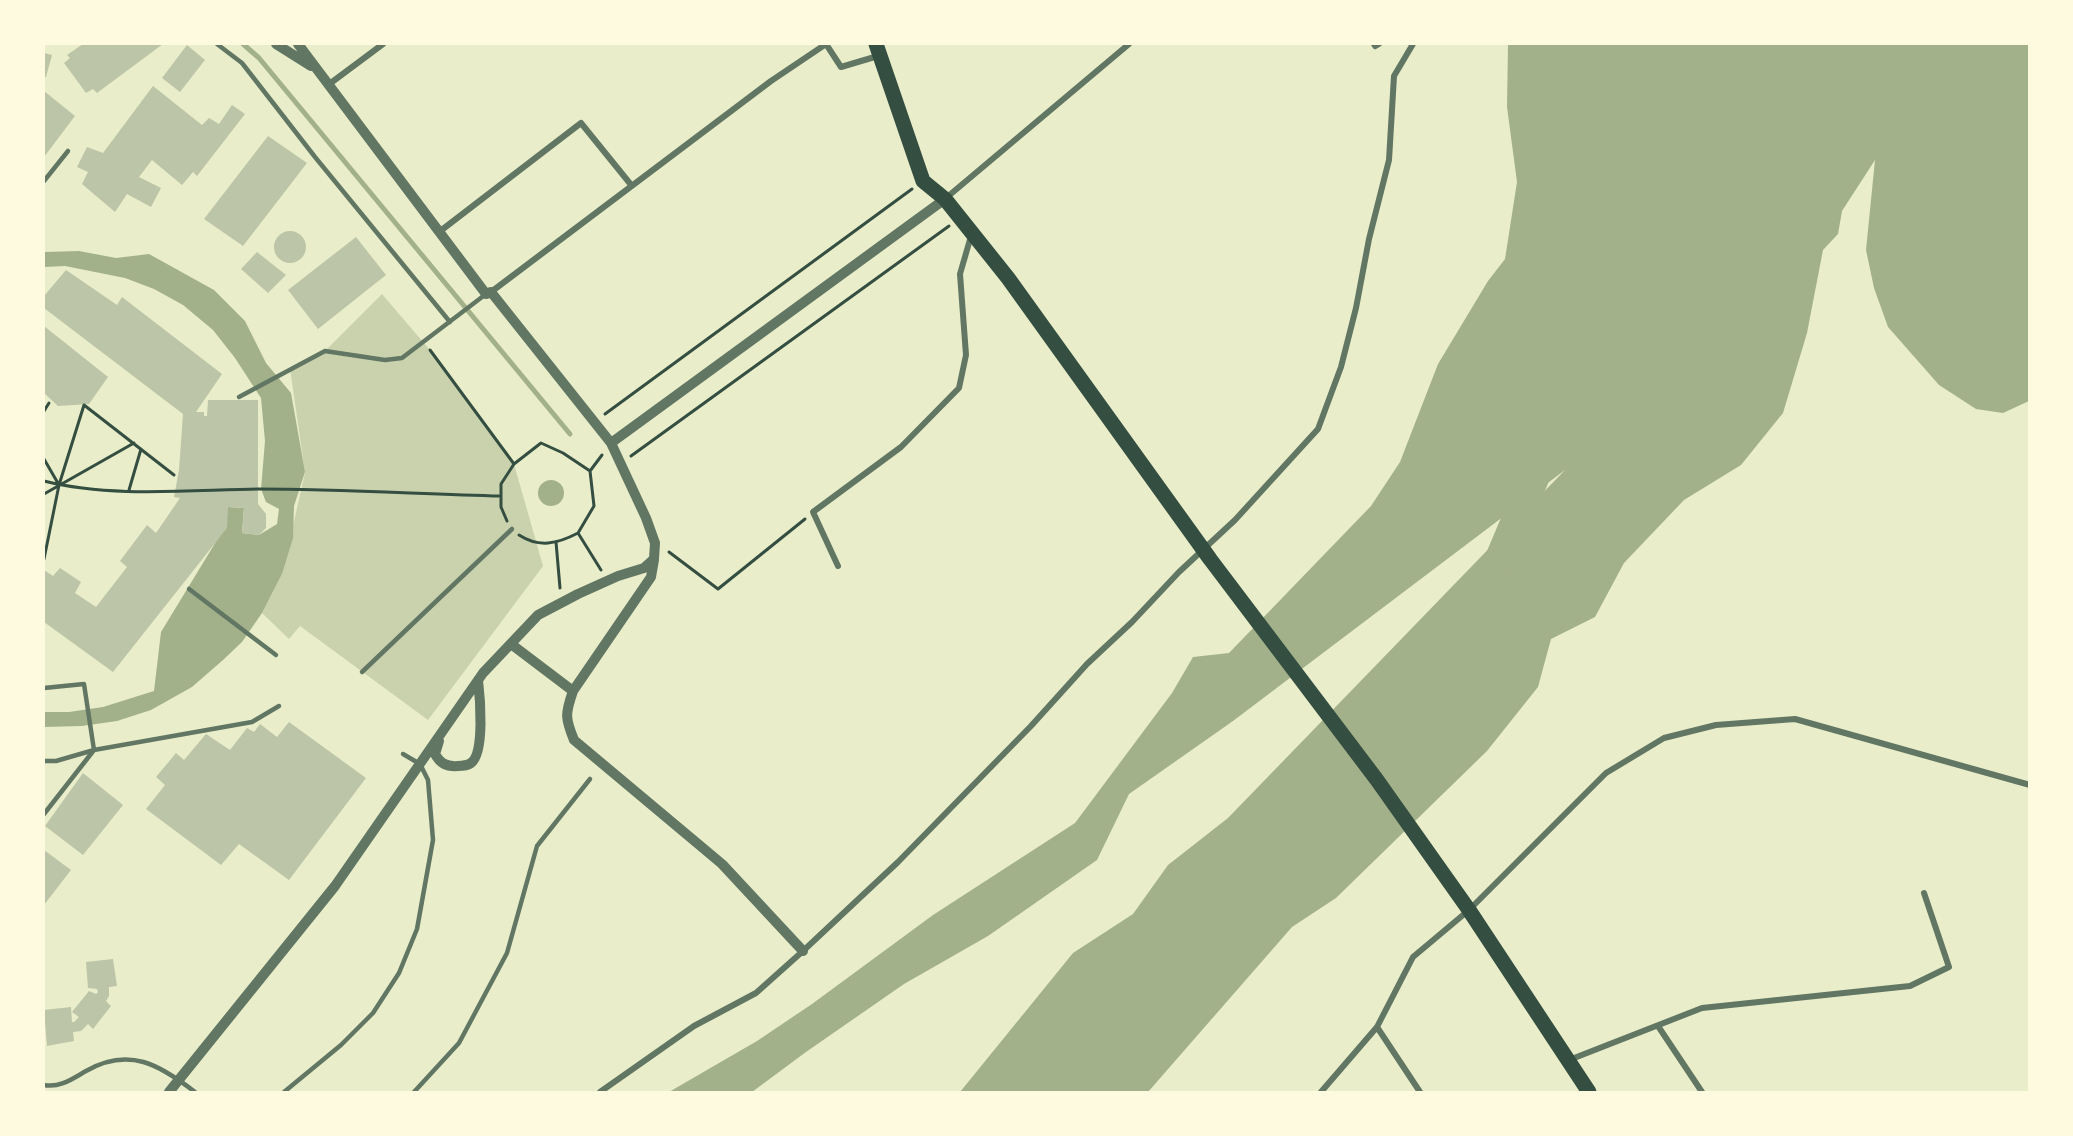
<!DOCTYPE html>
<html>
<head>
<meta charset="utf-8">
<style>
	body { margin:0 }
	#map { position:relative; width:2073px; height:1136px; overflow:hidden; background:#e9edc9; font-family:"Exo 2",sans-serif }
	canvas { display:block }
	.frame { position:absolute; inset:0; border:45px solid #fefae0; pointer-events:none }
</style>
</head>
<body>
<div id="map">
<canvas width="2073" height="1136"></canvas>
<div class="frame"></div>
</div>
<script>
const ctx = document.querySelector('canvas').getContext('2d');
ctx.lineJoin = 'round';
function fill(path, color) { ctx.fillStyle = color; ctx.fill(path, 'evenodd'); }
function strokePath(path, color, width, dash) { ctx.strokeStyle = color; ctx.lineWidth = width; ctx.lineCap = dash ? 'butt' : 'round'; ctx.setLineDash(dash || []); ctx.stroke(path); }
fill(new Path2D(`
	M 382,294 L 435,356 L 514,464 L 543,566 L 428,720 L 300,626 L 289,639 L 262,613 L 282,574 L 305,473 L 290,368 L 325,351 Z`), '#cad2ad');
fill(new Path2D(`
	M 1508,44 L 2029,44 L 2029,401 L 2003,413 L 1976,409 L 1939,385 L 1888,327 L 1874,288 L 1866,250 L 1875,160 L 1842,211 L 1838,234 L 1823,250 L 1807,333 L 1783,413 L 1741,465 L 1684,500 L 1624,563 L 1595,617 L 1551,639 L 1538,687 L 1487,751 L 1336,898 L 1292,927 L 1148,1092 L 960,1092 L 1073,953 L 1133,914 L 1168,865 L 1228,818 L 1565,470 L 1233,721 L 1129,794 L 1097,860 L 988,936 L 904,984 L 806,1052 L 752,1092 L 669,1092 L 757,1041 L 812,1004 L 933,915 L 1075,823 L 1172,693 L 1193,657 L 1229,653 L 1371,506 L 1400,462 L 1438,364 L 1488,281 L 1505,259 L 1517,182 L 1507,107 Z
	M 79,251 L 116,258 L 149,254 L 214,290 L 245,321 L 266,363 L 291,393 L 305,472 L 294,506 L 293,538 L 282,574 L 262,613 L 242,642 L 223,660 L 192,687 L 151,710 L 117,721 L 82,726 L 44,727 L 44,712 L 69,712 L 103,707 L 154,691 L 161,632 L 217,540 L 228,507 L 244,508 L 242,533 L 259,535 L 277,524 L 279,509 L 266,502 L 261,489 L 265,441 L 261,398 L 235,358 L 213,330 L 183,305 L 154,289 L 125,278 L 65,266 L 44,267 L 44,252 Z
	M538 493a13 13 0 1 1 26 0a13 13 0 1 1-26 0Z`), '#a3b18a');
strokePath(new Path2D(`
	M 243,44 L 259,58 L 570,434`), '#a3b18a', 5);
strokePath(new Path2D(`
	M 1499,561 L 1540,464`), '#a3b18a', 30);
fill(new Path2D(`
	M 83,44 L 163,44 L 97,93 L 93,89 L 86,93 L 64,63 L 70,58 L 67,55 Z
	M 187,45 L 205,60 L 180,92 L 162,78 Z
	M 44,53 L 52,55 L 46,77 L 44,77 Z
	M 153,86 L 202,125 L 209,118 L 219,124 L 232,105 L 245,114 L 197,176 L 193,172 L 182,185 L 152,160 L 139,177 L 161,188 L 151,207 L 127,194 L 115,212 L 82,184 L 88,172 L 77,167 L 87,147 L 103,153 Z
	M 44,91 L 75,116 L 44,157 Z
	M 268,136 L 307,163 L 243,246 L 204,219 Z
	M274 247a16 16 0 1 1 32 0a16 16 0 1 1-32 0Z
	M 356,237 L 386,275 L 318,329 L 288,290 Z
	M 257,252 L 286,275 L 268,293 L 241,269 Z
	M 66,270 L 117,305 L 122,297 L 222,374 L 196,412 L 204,412 L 204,416 L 207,416 L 208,400 L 258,400 L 258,504 L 266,514 L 266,528 L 259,535 L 242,533 L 244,508 L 228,507 L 227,528 L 113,672 L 44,622 L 44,570 L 53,576 L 60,568 L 81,582 L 75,593 L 96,607 L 127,567 L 120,561 L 147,525 L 156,533 L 180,498 L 174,497 L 179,470 L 183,414 L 44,308 L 44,296 Z
	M 44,326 L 108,377 L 89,404 L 58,406 L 44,393 Z
	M 289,722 L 366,778 L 289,880 L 239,844 L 221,865 L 146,809 L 165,785 L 156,777 L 176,753 L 184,760 L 206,734 L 230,750 L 247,728 L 254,732 L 260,724 L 277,737 Z
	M 83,773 L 123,805 L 83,855 L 45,826 Z
	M 44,850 L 71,870 L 44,905 Z
	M 113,959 L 117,986 L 109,987 L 109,996 L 106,1001 L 111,1006 L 93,1029 L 88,1024 L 81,1031 L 73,1032 L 74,1041 L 47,1046 L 44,1010 L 71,1007 L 72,1022 L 74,1022 L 79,1017 L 72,1012 L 89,991 L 96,994 L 98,992 L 97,989 L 88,988 L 86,962 Z`), '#bcc5a7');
strokePath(new Path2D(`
	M 430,350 L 514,464 L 501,484 L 501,496
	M 44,411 L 49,403
	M 605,414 L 912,189
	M 631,456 L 949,226
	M 44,459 L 59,485
	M 514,464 L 541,443 L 563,453 L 590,471 L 594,506 L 578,533
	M 590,471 L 602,455
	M 44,481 C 111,498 189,490 258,489 C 339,489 420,494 501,496 L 501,507 L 507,521
	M 129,490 L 141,449
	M 44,494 L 134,443
	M 519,535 C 539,548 557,544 578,533 L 601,570
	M 556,542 L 560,588
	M 669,552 L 718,589 L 805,519
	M 44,559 L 59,485 L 84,405 L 174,475`), '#344e41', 3);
strokePath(new Path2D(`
	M 217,44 L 242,63 L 315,157 L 450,322
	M 1373,44 L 1375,47 L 1380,44
	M 44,181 L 68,151
	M 239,397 L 325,351 L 385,360 L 402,358 L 486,294
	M 189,589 L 276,655
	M 362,672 L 512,529
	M 44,688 L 84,684 L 94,750 L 252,722 L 279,706
	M 44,761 L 56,761 L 94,750 L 44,814
	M 44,1085 C 60,1088 72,1079 86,1071 C 129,1046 160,1065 195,1092
	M 284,1092 L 341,1045 L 373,1013 L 399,973 L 417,929 L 433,840 L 428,780 L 420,764 L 403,754
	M 414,1092 L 459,1043 L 507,953 L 537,846 L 590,779`), '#617663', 4.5);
strokePath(new Path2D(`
	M 826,44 L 841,67 L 878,56
	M 328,85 L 383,44
	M 946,198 L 1129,44
	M 439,232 L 581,123 L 632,186
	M 491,292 L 771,81 L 826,44
	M 838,566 L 813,512 L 901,447 L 959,388 L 966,355 L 960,274 L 971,236
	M 1658,1026 L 1702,1092
	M 1377,1027 L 1420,1092
	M 1569,1060 L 1702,1008 L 1910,986 L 1949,967 L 1924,893
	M 600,1092 L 694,1026 L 756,993 L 803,951 L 898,862 L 1031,726 L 1087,664 L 1132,622 L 1179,572 L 1235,520 L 1318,429 L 1341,367 L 1356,308 L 1369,239 L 1389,160 L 1394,76 L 1413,44
	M 1321,1092 L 1377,1027 L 1413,957 L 1469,910 L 1606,773 L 1664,738 L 1716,725 L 1795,719 L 2030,785`), '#617663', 6);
strokePath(new Path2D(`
	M 276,44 L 311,66
	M 611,443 L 945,199
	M 654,560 L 651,577 L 573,691 C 565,714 565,718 574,740 L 722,864 L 803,951
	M 511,644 L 573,691
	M 439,741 L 435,754 C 440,763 446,767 458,766 C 462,766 468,765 471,763 C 485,753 480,696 478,680
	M 169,1092 L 335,886 L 483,673 L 538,615 L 578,594 L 618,576 L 644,568 L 654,559 L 655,543 L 646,518 L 611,443 L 491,292 L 486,294 L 298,44`), '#617663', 10);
strokePath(new Path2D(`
	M 876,44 L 923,181 L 945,199 L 1008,278 L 1210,559 L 1377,780 L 1469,910 L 1589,1092`), '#344e41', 15);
</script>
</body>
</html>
